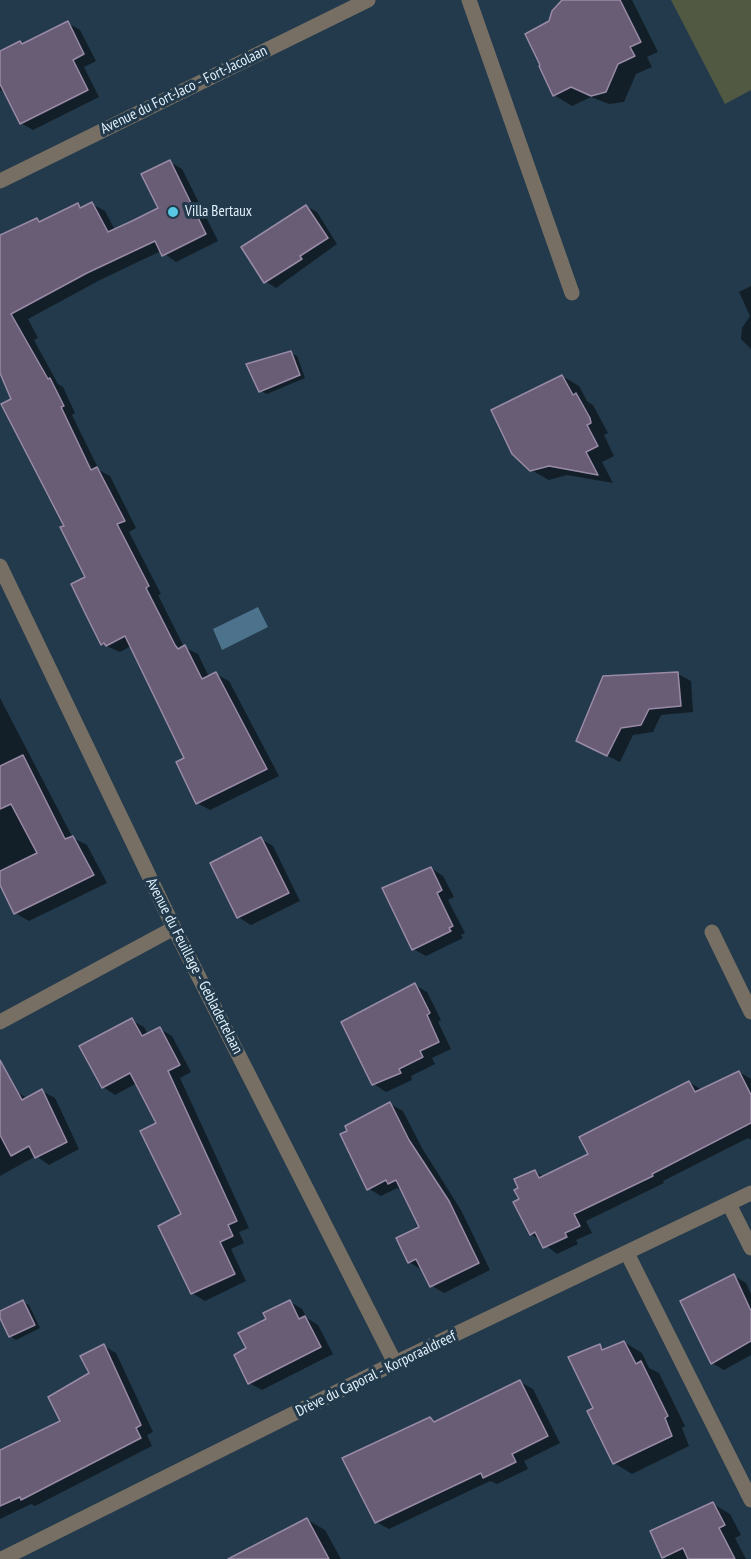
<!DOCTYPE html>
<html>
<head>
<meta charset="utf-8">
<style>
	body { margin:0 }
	canvas { display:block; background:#223a4b }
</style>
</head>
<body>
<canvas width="751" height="1559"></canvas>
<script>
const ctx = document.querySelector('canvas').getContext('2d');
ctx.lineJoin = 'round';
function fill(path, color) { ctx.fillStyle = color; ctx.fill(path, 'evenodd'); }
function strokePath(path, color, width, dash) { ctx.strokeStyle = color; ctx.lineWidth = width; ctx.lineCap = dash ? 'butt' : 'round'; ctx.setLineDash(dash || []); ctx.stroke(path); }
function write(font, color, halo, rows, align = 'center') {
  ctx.font = font + ' "PT Sans Narrow",sans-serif'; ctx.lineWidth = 6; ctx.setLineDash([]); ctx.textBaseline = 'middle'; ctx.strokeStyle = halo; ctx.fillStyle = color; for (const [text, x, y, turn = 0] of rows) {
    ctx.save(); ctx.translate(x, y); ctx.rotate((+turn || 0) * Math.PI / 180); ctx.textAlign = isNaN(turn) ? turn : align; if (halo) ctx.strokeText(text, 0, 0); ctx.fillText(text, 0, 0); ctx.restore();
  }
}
fill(new Path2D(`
	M 671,0 L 751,0 L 751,90 L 725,104 Z`), '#515942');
fill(new Path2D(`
	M 258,607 L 268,627 L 222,650 L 213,629 Z`), '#4d728c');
fill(new Path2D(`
	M 569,0 L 632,0 L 658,52 L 647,57 L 652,67 L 636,74 L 624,102 L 609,104 L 591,97 L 572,106 L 554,95 L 551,22 Z
	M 68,23 L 80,30 L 96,61 L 84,67 L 99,97 L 33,130 L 21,123 L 6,94 L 0,90 L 0,53 Z
	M 170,162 L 182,169 L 218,241 L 176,262 L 161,251 L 100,280 L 28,319 L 38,338 L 34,340 L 58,384 L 63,387 L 75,413 L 72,415 L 99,470 L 110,476 L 136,528 L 129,532 L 161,594 L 158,595 L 184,647 L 198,654 L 209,677 L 216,674 L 229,681 L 279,776 L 210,810 L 197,803 L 186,759 L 131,646 L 120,652 L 102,644 L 87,578 L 66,526 L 3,404 L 13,399 L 0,364 L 0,244 L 78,205 L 84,208 L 92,204 L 105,211 L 115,230 L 160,209 Z
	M 306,206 L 317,212 L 337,244 L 276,288 L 265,281 Z
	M 751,286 L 751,349 L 741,339 L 742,328 L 750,316 L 739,292 Z
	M 291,353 L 297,356 L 305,378 L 267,394 L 261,391 Z
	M 562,376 L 579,386 L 587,401 L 593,405 L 608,433 L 604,435 L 614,456 L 602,462 L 613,483 L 567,475 L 549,480 L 531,470 Z
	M 678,674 L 691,681 L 693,712 L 661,715 L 653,732 L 633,735 L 620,762 L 591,748 Z
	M 0,698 L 73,838 L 87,845 L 107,883 L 29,921 L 15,913 L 0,881 Z
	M 261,839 L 273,846 L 300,901 L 251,925 L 238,917 Z
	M 431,868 L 443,876 L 454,897 L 448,900 L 465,933 L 461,935 L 463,938 L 426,956 L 413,949 Z
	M 415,985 L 427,992 L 441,1020 L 438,1022 L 451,1049 L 432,1058 L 435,1064 L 411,1076 L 412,1080 L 386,1092 L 374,1084 L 343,1022 Z
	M 131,1020 L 144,1027 L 148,1035 L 160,1029 L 172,1036 L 191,1072 L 180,1078 L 249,1228 L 239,1232 L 244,1243 L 231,1249 L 246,1281 L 205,1301 L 192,1293 L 183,1215 L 158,1124 L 137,1083 L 115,1095 L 103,1087 Z
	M 739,1072 L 751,1079 L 751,1140 L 748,1138 L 663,1181 L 664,1183 L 586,1221 L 592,1233 L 576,1240 L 578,1244 L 557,1254 L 531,1234 L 521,1200 L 534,1171 L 544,1177 L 590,1155 L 689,1082 L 702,1090 Z
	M 42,1091 L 55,1098 L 79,1149 L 49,1165 L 36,1156 L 0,1176 L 0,1101 L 17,1092 L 27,1098 Z
	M 390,1104 L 403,1111 L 422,1148 L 461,1210 L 490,1270 L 444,1293 L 432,1286 L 422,1270 L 409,1262 L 398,1239 L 421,1228 L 402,1191 L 397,1188 L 381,1196 L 368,1188 Z
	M 734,1276 L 746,1283 L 751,1294 L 751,1355 L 724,1370 L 712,1363 Z
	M 23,1302 L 29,1305 L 40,1328 L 16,1340 L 10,1336 L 0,1313 Z
	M 290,1302 L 302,1309 L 307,1318 L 318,1325 L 333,1354 L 262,1390 L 249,1383 L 268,1320 Z
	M 624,1342 L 642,1353 L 649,1368 L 659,1373 L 685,1426 L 682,1428 L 689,1446 L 632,1474 L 614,1463 L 600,1346 L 606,1350 Z
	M 104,1346 L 116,1353 L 153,1432 L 147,1435 L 152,1446 L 35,1506 L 31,1504 L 0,1519 L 0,1451 L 62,1422 L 91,1374 Z
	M 520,1382 L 533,1389 L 560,1443 L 524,1461 L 528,1469 L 497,1484 L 490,1481 L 389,1529 L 376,1522 L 430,1418 L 437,1422 Z
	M 713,1504 L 730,1514 L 741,1535 L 735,1538 L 746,1559 L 667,1559 L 663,1557 Z
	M 306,1519 L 325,1530 L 341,1559 L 235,1559 Z`), '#0007');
const building = new Path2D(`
	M 562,0 L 620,0 L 641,42 L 630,47 L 635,56 L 618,64 L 606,92 L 591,96 L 571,87 L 553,96 L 539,66 L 540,65 L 525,34 L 549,21 L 552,11 Z
	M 68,21 L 84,54 L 73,60 L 88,90 L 20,124 L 0,84 L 0,51 L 20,41 L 22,44 Z
	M 170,160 L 206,234 L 162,256 L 155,241 L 87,273 L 11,314 L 48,379 L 50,378 L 64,406 L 61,407 L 91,470 L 97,467 L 125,521 L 117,524 L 149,586 L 146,588 L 175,645 L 178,649 L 185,645 L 202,679 L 216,672 L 267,769 L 196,804 L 176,762 L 184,758 L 125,636 L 106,646 L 104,643 L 101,645 L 87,617 L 71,584 L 85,577 L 60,527 L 64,526 L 1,404 L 11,399 L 0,373 L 0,235 L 37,218 L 39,222 L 78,203 L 80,208 L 92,202 L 108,232 L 132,221 L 158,208 L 141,174 Z
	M 306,205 L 328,238 L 300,256 L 302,259 L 264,283 L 241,247 Z
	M 291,351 L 300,375 L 259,392 L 246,364 Z
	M 562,375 L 573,395 L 576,393 L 590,418 L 591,423 L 587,425 L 598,446 L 586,452 L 598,475 L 549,466 L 530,471 L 512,454 L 491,410 Z
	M 678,672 L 681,706 L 649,709 L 641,725 L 621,728 L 607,756 L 576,741 L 603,676 Z
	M 23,755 L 65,839 L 73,836 L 94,875 L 14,914 L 0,885 L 0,871 L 37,853 L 11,804 L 0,809 L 0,766 Z
	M 261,837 L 289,893 L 237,918 L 210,863 Z
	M 431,867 L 442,890 L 437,893 L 453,926 L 449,928 L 451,931 L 412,950 L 382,888 Z
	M 415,983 L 430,1013 L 427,1015 L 439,1042 L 420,1051 L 423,1057 L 399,1069 L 401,1073 L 372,1085 L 341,1022 Z
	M 132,1018 L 142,1036 L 160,1027 L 180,1065 L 168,1071 L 237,1221 L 228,1225 L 233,1236 L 220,1242 L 235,1274 L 191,1294 L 158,1226 L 181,1214 L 140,1131 L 156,1123 L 130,1073 L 102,1088 L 79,1046 Z
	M 0,1060 L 22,1100 L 42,1089 L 67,1142 L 35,1158 L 29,1146 L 11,1156 L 0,1135 Z
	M 739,1071 L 751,1095 L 751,1123 L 652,1174 L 653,1176 L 574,1214 L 580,1226 L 565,1233 L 567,1237 L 543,1248 L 535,1232 L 530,1235 L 513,1202 L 519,1199 L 514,1190 L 518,1188 L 514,1179 L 535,1170 L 539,1178 L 588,1154 L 579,1137 L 689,1081 L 695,1092 Z
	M 390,1102 L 409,1140 L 449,1201 L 479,1263 L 430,1287 L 416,1259 L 408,1263 L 396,1238 L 419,1227 L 396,1180 L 388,1184 L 386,1180 L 367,1190 L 340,1134 L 347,1131 L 345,1126 Z
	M 734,1274 L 751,1311 L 751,1341 L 711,1364 L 680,1301 Z
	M 23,1300 L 35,1325 L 9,1337 L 0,1318 L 0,1311 Z
	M 290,1300 L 299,1319 L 305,1316 L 321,1347 L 248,1384 L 234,1355 L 246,1348 L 238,1333 L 266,1319 L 263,1313 Z
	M 624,1341 L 636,1364 L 641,1361 L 668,1416 L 665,1418 L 672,1436 L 613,1464 L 587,1411 L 593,1408 L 568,1357 L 600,1344 L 602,1350 Z
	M 104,1344 L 141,1425 L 136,1428 L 141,1438 L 21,1500 L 20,1497 L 0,1506 L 0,1450 L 60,1421 L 48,1397 L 89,1373 L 80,1356 Z
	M 520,1380 L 548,1436 L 512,1454 L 516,1462 L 483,1478 L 481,1473 L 375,1523 L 342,1458 L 430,1417 L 434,1422 Z
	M 713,1502 L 725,1525 L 719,1528 L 735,1559 L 688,1559 L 683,1548 L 662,1558 L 650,1531 Z
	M 307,1518 L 329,1559 L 228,1559 Z`);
fill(building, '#695c75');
strokePath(building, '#998ba7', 1.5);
strokePath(new Path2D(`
	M 469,0 L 572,293
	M 712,932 L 751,1012
	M 729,1204 L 751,1248
	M 627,1253 L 751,1500`), '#776f64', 15);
strokePath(new Path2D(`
	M 0,181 L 368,0
	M 0,566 L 174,928 L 395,1363
	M 0,1022 L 174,928
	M 2,1559 L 395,1363 L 751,1193`), '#776f64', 15);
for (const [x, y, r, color] of [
	[173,212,6,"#58c8e4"]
]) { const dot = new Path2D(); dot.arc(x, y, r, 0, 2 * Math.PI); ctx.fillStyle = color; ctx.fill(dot); strokePath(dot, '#223a4b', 2); }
write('15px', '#e2f1fc', '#223a4b', [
	["Avenue du Fort-Jaco - Fort-Jacolaan",184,90,-26],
	["Avenue du Feuillage - Gebladertelaan",194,966,63],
	["Drève du Caporal - Korporaaldreef",376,1374,-26]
]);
write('15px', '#e2f1fc', '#223a4b', [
	["Villa Bertaux",185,212]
], 'left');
</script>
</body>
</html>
